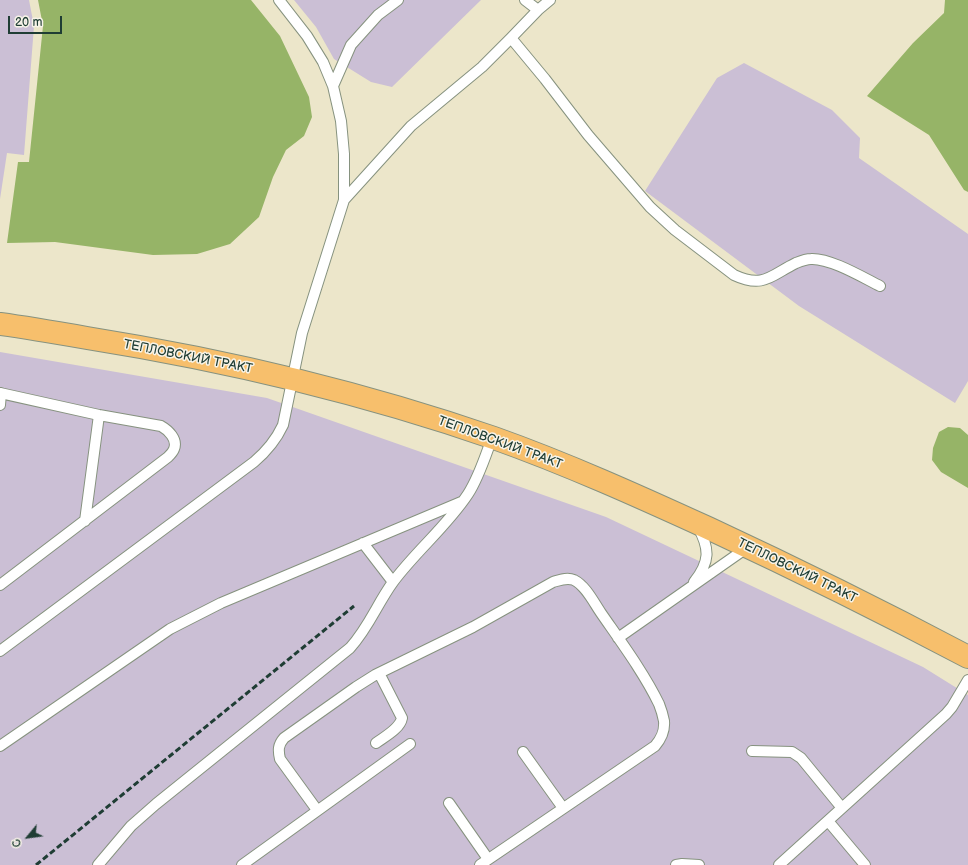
<!DOCTYPE html>
<html>
<head>
<meta charset="utf-8">
<style>
	body { margin:0 }
	#map { position:relative; width:968px; height:865px; overflow:hidden; background:#ece6ca; font-family:"Balsamiq Sans",sans-serif }
	canvas { display:block }
	.north { position:absolute; left:8px; top:817px; width:40px; height:40px; -webkit-text-stroke:3px #f7f3e8; paint-order:stroke; rotate:241deg; font-size:11px; font-weight:700; line-height:16px; text-align:center; color:#1f3d34 }
	.north::after { content:''; display:block; margin:auto; width:14px; height:18px; background:#1f3d34; clip-path:polygon(50% 0,100% 100%,50% 72%,0 100%) }
	.scale { position:absolute; left:8px; top:16px; width:54px; height:18px; box-sizing:border-box; border:2px solid #1f3d34; border-top:0; padding-left:5px; font-size:12px; line-height:14px; white-space:nowrap; color:#1f3d34; -webkit-text-stroke:3px #f7f3e8; paint-order:stroke }
</style>
</head>
<body>
<div id="map">
<canvas width="968" height="865"></canvas>
<div class="north">С</div>
<div class="scale">20 m</div>
</div>
<script>
const ctx = document.querySelector('canvas').getContext('2d');
ctx.lineJoin = 'round';
function fill(path, color) { ctx.fillStyle = color; ctx.fill(path, 'evenodd'); }
function strokePath(path, color, width, dash) { ctx.strokeStyle = color; ctx.lineWidth = width; ctx.lineCap = dash ? 'butt' : 'round'; ctx.setLineDash(dash || []); ctx.stroke(path); }
function write(font, color, halo, rows, align = 'center') {
  ctx.font = font + ' "Balsamiq Sans",sans-serif'; ctx.lineWidth = 3; ctx.setLineDash([]); ctx.textBaseline = 'middle'; ctx.strokeStyle = halo; ctx.fillStyle = color; for (const [text, x, y, turn = 0] of rows) {
    ctx.save(); ctx.translate(x, y); ctx.rotate((+turn || 0) * Math.PI / 180); ctx.textAlign = isNaN(turn) ? turn : align; if (halo) ctx.strokeText(text, 0, 0); ctx.fillText(text, 0, 0); ctx.restore();
  }
}
fill(new Path2D(`
	M 0,0 L 29,0 L 34,26 L 24,155 L 7,153 L 0,199 Z
	M 294,0 L 481,0 L 392,87 L 371,82 L 334,59 L 316,27 Z
	M 744,63 L 832,110 L 860,138 L 859,158 L 968,234 L 968,381 L 955,403 L 799,306 L 645,191 L 717,78 Z
	M 0,352 L 267,398 L 606,517 L 923,667 L 968,695 L 968,865 L 0,865 Z`), '#cbbfd5');
fill(new Path2D(`
	M 38,0 L 251,0 L 280,36 L 309,97 L 312,117 L 304,136 L 286,150 L 273,177 L 259,217 L 230,244 L 197,254 L 153,255 L 55,242 L 7,243 L 18,162 L 29,162 L 43,26 Z
	M 945,0 L 968,0 L 968,192 L 964,190 L 929,135 L 867,96 L 913,43 L 944,13 Z
	M 948,427 L 960,428 L 968,435 L 968,488 L 941,472 L 932,460 L 933,448 L 939,432 Z`), '#96b467');
const lane = new Path2D(`
	M 525,0 L 538,10
	M 511,38 L 545,79 L 588,135 L 650,207 L 675,230 L 734,275 C 764,289 771,275 796,263 C 801,261 806,259 811,259 C 830,258 862,277 880,286
	M 333,86 L 351,45 L 378,15 L 398,0
	M 344,200 L 411,126 L 482,67 L 511,38 L 538,10 L 550,0
	M 0,393 L 99,415 L 161,426 C 168,430 178,439 174,449 C 173,452 170,455 168,457 L 0,585
	M 0,405 L 1,393
	M 85,521 L 99,415
	M 363,543 L 393,582
	M 694,582 C 710,562 710,549 698,527
	M 618,638 L 748,547
	M 0,651 L 254,462 C 267,451 276,440 283,425 L 302,333 L 344,200 L 344,154 L 341,121 L 333,86 L 323,62 L 307,36 L 279,0
	M 376,743 C 384,737 400,729 402,718 L 379,673
	M 0,746 L 170,629 L 221,603 L 461,502
	M 752,751 L 792,752 L 801,758 L 842,808
	M 523,752 L 563,808
	M 449,803 L 488,859
	M 317,810 L 280,759 C 278,750 278,745 284,738 L 356,687 L 375,675 L 473,627 L 553,582 C 560,580 567,577 574,580 C 586,586 594,603 601,613 C 621,642 644,673 659,704 C 661,709 663,716 664,721 C 665,732 661,739 655,746 L 480,865
	M 828,821 L 865,865
	M 98,865 L 131,826 L 156,804 L 350,648 C 369,627 377,604 393,582 C 416,551 447,526 468,494 C 479,477 485,457 492,438
	M 242,865 L 410,744
	M 676,865 L 682,864 L 699,865
	M 779,865 L 946,714 L 952,707 L 968,680`);
const primary = new Path2D(`
	M 0,324 C 29,328 58,333 87,338 C 225,360 361,392 494,438 C 567,464 638,496 708,528 C 796,569 883,612 968,657`);
strokePath(lane, '#86927f', 12);
strokePath(primary, '#86927f', 24);
strokePath(lane, '#fff', 10);
strokePath(primary, '#f7bf6c', 22);
strokePath(new Path2D(`
	M 36,865 L 354,606`), '#1f3d34', 3, [6, 3]);
write('13px', '#1f3d34', '#f7f3e8', [
	["ТЕПЛОВСКИЙ ТРАКТ",188,357,11],
	["ТЕПЛОВСКИЙ ТРАКТ",500,443,20],
	["ТЕПЛОВСКИЙ ТРАКТ",797,571,26]
]);
</script>
</body>
</html>
